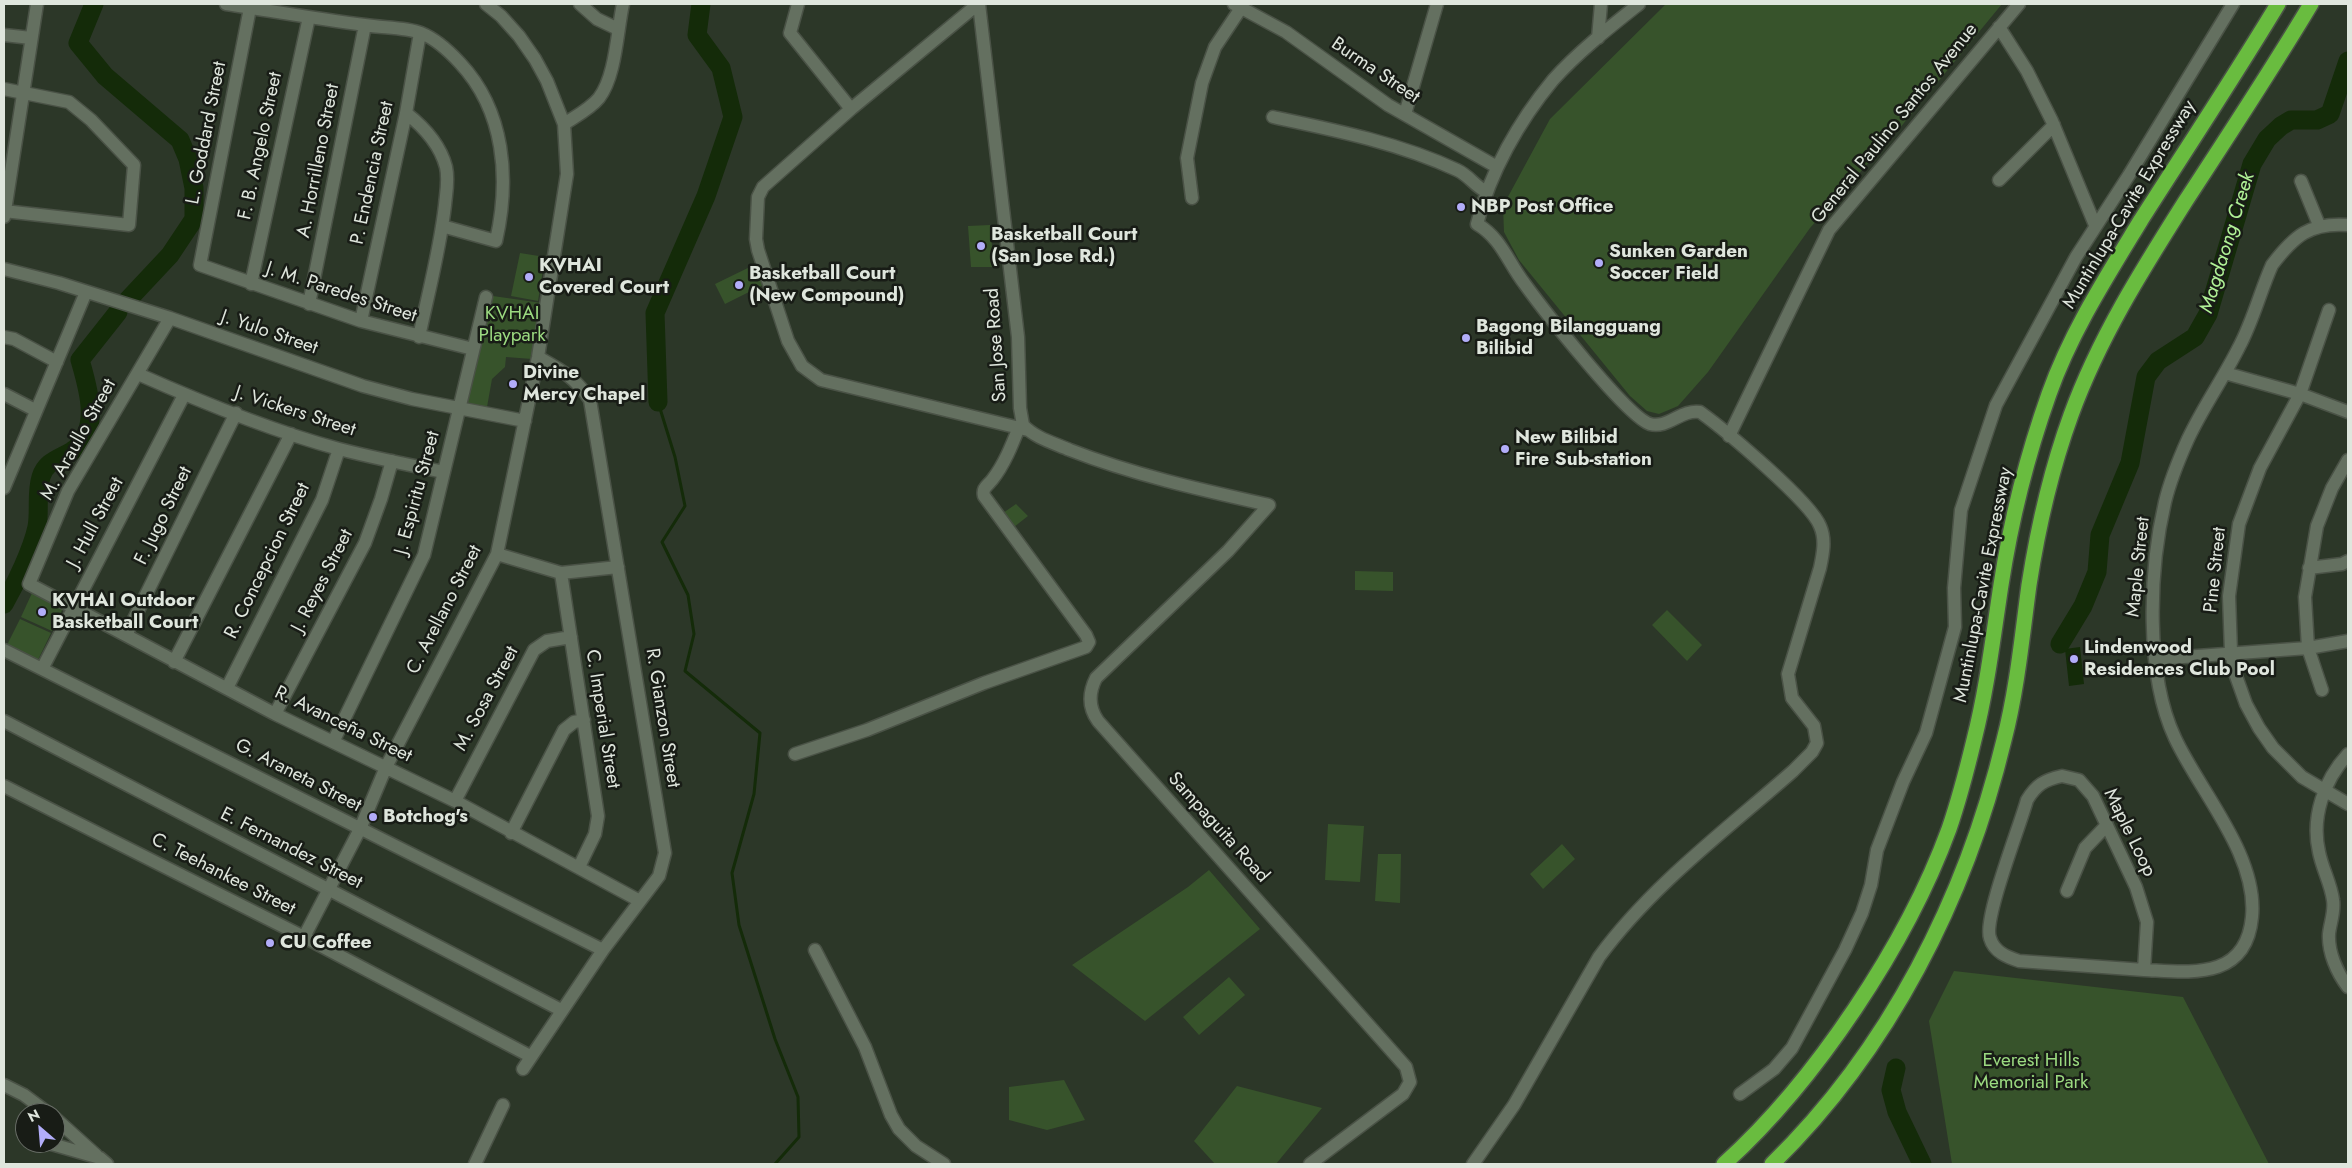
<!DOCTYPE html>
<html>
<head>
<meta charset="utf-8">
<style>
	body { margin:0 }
	#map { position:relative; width:2352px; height:1168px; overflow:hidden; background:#2c3728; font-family:Jost,sans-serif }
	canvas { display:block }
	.frame { position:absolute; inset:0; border:5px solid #dfe6dd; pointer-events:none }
	.north { position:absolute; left:15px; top:1103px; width:50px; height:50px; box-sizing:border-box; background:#181c16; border:1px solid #686d66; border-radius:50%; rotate:333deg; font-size:14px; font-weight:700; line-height:20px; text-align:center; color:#dfe6dd }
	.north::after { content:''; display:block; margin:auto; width:18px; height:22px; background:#b2adf9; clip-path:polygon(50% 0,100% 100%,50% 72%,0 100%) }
</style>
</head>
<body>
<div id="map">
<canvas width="2352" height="1168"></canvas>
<div class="frame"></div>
<div class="north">N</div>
</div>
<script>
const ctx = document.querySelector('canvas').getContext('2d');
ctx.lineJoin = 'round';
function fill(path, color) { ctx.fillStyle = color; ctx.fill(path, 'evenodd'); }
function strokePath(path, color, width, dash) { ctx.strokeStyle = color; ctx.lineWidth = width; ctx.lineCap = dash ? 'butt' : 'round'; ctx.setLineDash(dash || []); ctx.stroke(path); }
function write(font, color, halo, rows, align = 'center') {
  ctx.font = font + ' Jost,sans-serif'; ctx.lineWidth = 5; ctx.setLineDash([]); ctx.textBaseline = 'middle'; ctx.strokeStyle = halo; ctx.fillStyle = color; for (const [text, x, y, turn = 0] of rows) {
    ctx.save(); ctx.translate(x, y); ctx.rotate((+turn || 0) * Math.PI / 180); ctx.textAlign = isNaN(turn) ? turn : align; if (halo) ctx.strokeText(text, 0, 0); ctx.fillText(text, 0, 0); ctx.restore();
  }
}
fill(new Path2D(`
	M 1666,4 L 2002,4 L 1899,129 L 1810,228 L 1708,372 L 1678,406 L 1659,414 L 1647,411 L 1630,396 L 1519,260 L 1504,232 L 1503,206 L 1550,119 Z
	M 990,225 L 994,267 L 971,267 L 968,226 Z
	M 520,253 L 545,257 L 538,301 L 511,296 Z
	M 754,265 L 763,285 L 725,304 L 715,284 Z
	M 493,296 L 542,303 L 532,359 L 506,357 L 505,367 L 492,379 L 487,407 L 467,404 Z
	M 1016,504 L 1028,516 L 1014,527 L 1003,513 Z
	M 1355,571 L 1393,572 L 1393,591 L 1355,590 Z
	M 32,593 L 63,608 L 52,631 L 21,617 Z
	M 1667,610 L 1702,645 L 1687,661 L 1652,625 Z
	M 20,619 L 51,633 L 37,662 L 6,647 Z
	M 1328,824 L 1364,826 L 1360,882 L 1325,880 Z
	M 1562,844 L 1575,859 L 1543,889 L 1530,874 Z
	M 1378,854 L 1401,854 L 1400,903 L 1375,901 Z
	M 1209,870 L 1260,929 L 1145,1021 L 1072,965 L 1188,887 Z
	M 1954,971 L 2183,997 L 2269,1164 L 1952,1164 L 1929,1021 Z
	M 1229,977 L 1245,995 L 1199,1035 L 1183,1017 Z
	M 1064,1080 L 1085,1120 L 1047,1130 L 1009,1120 L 1009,1087 Z
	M 1237,1086 L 1322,1108 L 1276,1164 L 1215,1164 L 1194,1141 Z`), '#37532b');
fill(new Path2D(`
	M 2080,647 L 2084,684 L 2069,686 L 2065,649 Z`), '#142b09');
strokePath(new Path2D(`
	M 658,402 L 675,457 L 685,506 L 662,542 L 688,595 L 694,634 L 685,671 L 760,733 L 754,794 L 732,873 L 739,925 L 775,1039 L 798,1097 L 799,1137 L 775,1164`), '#142b09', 3);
strokePath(new Path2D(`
	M 94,4 L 78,43 L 105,76 L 180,140 L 188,159 L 194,188 L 194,219 L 170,255 L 125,303
	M 658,402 L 655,313 L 706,196 L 733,117 L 721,68 L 697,35 L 701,4
	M 4,604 C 16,583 32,550 37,527 C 40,511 36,493 41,477 C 46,461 59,459 72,451 C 102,431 88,388 80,360 L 118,312
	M 2060,644 L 2083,606 L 2097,572 L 2100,535 L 2130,463 L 2146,377 L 2158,361 L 2195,337 L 2208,314 L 2252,164 L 2267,139 L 2281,126 L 2291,120 L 2317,120 L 2330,114 L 2348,61
	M 1896,1068 L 1891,1090 L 1897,1112 L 1922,1164`), '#142b09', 19);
const minor = new Path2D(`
	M 226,4 C 272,11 318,19 365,25 C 382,28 405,27 421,33 C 436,39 449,51 460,63 C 505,111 510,179 496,241 L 442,226
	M 580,4 L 597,19 L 618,29
	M 798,4 L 790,33 L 851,109
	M 978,4 L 851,109 L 763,187 L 758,197 L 756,239 L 758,250 L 788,341 L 802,366 L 821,380 L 1028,430
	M 979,4 L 1018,337 L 1020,408 L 1023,425 C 1035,438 1054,443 1070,450 C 1134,475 1202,490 1269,505 L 1228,551 L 1096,678 C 1089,692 1088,707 1098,721 L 1406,1067 L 1410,1082 L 1403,1094 L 1310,1164
	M 1234,4 L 1286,32 L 1388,105 L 1497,167
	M 250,8 L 200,265 L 361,321 L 473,349
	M 1999,27 L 2027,71 L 2052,121 L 2095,225
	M 4,35 L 31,38
	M 1598,38 L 1601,4
	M 4,89 L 69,102 L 91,120 L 134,165 L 129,225 L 4,211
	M 406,113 C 424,127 440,144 446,167 C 449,180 446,193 445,205 C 440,250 428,294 419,337
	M 1405,114 L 1437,4
	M 1273,117 C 1335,130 1399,143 1457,170 C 1470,176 1474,186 1487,192
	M 564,124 C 576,116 590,109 599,98 C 616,76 617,31 623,4
	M 1999,180 L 2054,125
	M 2301,181 L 2319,225
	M 1192,198 L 1187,158 L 1202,83 L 1215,47 L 1241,8
	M 4,217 L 37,4
	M 4,269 L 59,283 L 170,318 L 363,386 L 412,399 L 525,421
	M 251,284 L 309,17
	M 309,304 L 365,25
	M 2329,310 L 2300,394 L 2260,468 L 2239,524 L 2229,596 L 2231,652 L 2236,676 L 2246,704 L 2259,728 L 2273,748 L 2302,777 L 2348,804
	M 170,318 L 68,491 L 29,584 L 275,714 L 455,801 L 640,901
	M 361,321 L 406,113 L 420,33
	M 4,337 L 14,339 L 57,362
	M 2225,373 L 2300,394 L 2348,412
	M 138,374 C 201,402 272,431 339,449 C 374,458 409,465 444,472
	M 4,394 L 35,410
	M 1729,436 L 1829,230 L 2019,4
	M 4,488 L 86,292
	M 497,554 L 561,573 L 618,567
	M 2309,568 L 2342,564 L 2348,561
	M 561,573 L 598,816 L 595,834 L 579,867
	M 126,635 L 236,413
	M 4,650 L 603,950
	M 2156,659 L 2308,648 L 2348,641
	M 174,662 L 291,434
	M 42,669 L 184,395
	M 227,688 L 322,500 L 339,449
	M 2322,690 L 2308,648 L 2305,597 L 2317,526 L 2332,488 L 2348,460
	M 275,714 L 365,543 L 381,499 L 392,461
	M 4,721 L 561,1010
	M 333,742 L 424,555 L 486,297
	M 795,754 L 867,730 L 984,683 L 1086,647 L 1089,642 L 1086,635 L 984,496 C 982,488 987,486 992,480 C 1004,465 1012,445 1019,427
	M 2348,754 C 2324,780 2311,817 2319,852 C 2322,868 2331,884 2333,900 C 2335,912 2330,923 2329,934 C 2328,952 2337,973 2348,987
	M 2062,776 L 2079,780 L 2093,796 L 2136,887 L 2147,922 L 2144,970 L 2019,961 C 2007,957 1994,952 1990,938 C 1983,919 2020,826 2027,800 C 2036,785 2044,780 2062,776 Z
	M 4,786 L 304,937 L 530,1056
	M 455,801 L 534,650 L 547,641 L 571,637
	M 511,833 L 564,730 L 574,722 L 584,720
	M 2067,891 L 2085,848 L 2107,825
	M 304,937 L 360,829 L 386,767 L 497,554 L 538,357 L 567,174 L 564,124 L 547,81 L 535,59 L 519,36 L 501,16 L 486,4
	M 815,950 L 865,1047 L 891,1115 L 899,1129 L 916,1146 L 944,1164
	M 2144,970 C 2190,972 2246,981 2252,917 C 2258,855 2200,792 2175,738 C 2145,674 2149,570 2165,502 C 2170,481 2179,459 2188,439 C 2203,407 2223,379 2239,347 C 2253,321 2260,292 2272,265 C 2294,236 2310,222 2348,225
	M 523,1069 L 603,950 L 659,876 L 665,853 L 590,400 C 575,377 561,370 538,357
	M 4,1085 L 24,1095 L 48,1113
	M 1740,1094 L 1774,1069 L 1792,1048 L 1845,950 L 1862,913 L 1871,885 L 1877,850 L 1903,782 L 1926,733 L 1955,627 L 1954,588 L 1961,510 L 1996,405 L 2076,257 L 2129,175 L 2233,4
	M 55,1118 L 96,1155
	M 48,1143 L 100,1158 L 107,1164
	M 475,1164 L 503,1105
	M 1473,1164 L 1514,1105 L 1599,957 C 1652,885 1726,830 1793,771 L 1812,752 L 1817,743 L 1814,726 L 1792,698 L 1788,674 L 1820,568 C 1823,554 1826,539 1820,526 C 1811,502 1725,430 1700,412 C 1681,409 1668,429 1650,424 C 1627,417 1542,308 1524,283 C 1508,262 1501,238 1477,224 C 1490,172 1519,121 1553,80 C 1578,52 1610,27 1639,4`);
const highway = new Path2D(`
	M 1724,1164 C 1815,1082 1907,944 1949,829 C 1959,800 1967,769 1974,740 C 1987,689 1993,637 2001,585 C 2011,520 2027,456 2049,394 C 2071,332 2107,276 2141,220 C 2187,148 2234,77 2278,4
	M 1772,1164 C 1889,1050 1966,898 2004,740 C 2017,690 2022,637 2029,585 C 2038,527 2051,470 2071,415 C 2099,338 2142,270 2185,202 C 2228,136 2271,71 2311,4`);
strokePath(minor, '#4a5246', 15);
strokePath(highway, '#4a5246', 18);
strokePath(minor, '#647060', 12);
strokePath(highway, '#69bc3f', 15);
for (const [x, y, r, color] of [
	[1461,207,5,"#b2adf9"],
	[981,246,5,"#b2adf9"],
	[1599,263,5,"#b2adf9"],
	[529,277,5,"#b2adf9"],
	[739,285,5,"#b2adf9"],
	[1466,338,5,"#b2adf9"],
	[513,384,5,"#b2adf9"],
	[1505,449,5,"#b2adf9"],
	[42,612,5,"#b2adf9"],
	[2074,659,5,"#b2adf9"],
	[373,817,5,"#b2adf9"],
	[270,943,5,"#b2adf9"]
]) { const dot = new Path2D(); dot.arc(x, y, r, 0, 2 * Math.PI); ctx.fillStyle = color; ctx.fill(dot); strokePath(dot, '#181c16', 2); }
write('19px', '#dfe6dd', '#181c16', [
	["Burma Street",1375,71,34],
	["General Paulino Santos Avenue",1895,124,-51],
	["L. Goddard Street",207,133,-79],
	["F. B. Angelo Street",261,146,-78],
	["A. Horrilleno Street",319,161,-79],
	["P. Endencia Street",373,173,-78],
	["Muntinlupa-Cavite Expressway",2130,205,-59],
	["J. M. Paredes Street",341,293,18],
	["J. Yulo Street",269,333,19],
	["San Jose Road",997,345,-94],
	["J. Vickers Street",295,412,18],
	["M. Araullo Street",79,440,-61],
	["J. Espiritu Street",418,493,-75],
	["F. Jugo Street",164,516,-64],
	["J. Hull Street",96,523,-62],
	["R. Concepcion Street",268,561,-64],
	["Maple Street",2139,567,-84],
	["Pine Street",2216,570,-84],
	["J. Reyes Street",323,581,-63],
	["Muntinlupa-Cavite Expressway",1984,585,-79],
	["C. Arellano Street",445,610,-63],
	["M. Sosa Street",487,699,-62],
	["R. Gianzon Street",662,718,81],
	["C. Imperial Street",602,719,81],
	["R. Avanceña Street",343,725,26],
	["G. Araneta Street",298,776,27],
	["Sampaguita Road",1218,828,48],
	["Maple Loop",2129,833,64],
	["E. Fernandez Street",291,849,27],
	["C. Teehankee Street",223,875,27]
]);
write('bold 19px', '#dfe6dd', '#181c16', [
	["NBP Post Office",1471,207],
	["Basketball Court",991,235],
	["(San Jose Rd.)",991,257],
	["Sunken Garden",1609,252],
	["Soccer Field",1609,274],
	["KVHAI",539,266],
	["Covered Court",539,288],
	["Basketball Court",749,274],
	["(New Compound)",749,296],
	["Bagong Bilangguang",1476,327],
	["Bilibid",1476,349],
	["Divine",523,373],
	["Mercy Chapel",523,395],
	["New Bilibid",1515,438],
	["Fire Sub-station",1515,460],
	["KVHAI Outdoor",52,601],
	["Basketball Court",52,623],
	["Lindenwood",2084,648],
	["Residences Club Pool",2084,670],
	["Botchog's",383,817],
	["CU Coffee",280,943]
], 'left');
write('19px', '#9bda80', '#181c16', [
	["KVHAI",512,314],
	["Playpark",512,336],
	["Everest Hills",2031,1061],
	["Memorial Park",2031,1083]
]);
write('italic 20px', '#b0f196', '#181c16', [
	["Magdaong Creek",2228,243,-73]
]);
</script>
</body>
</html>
